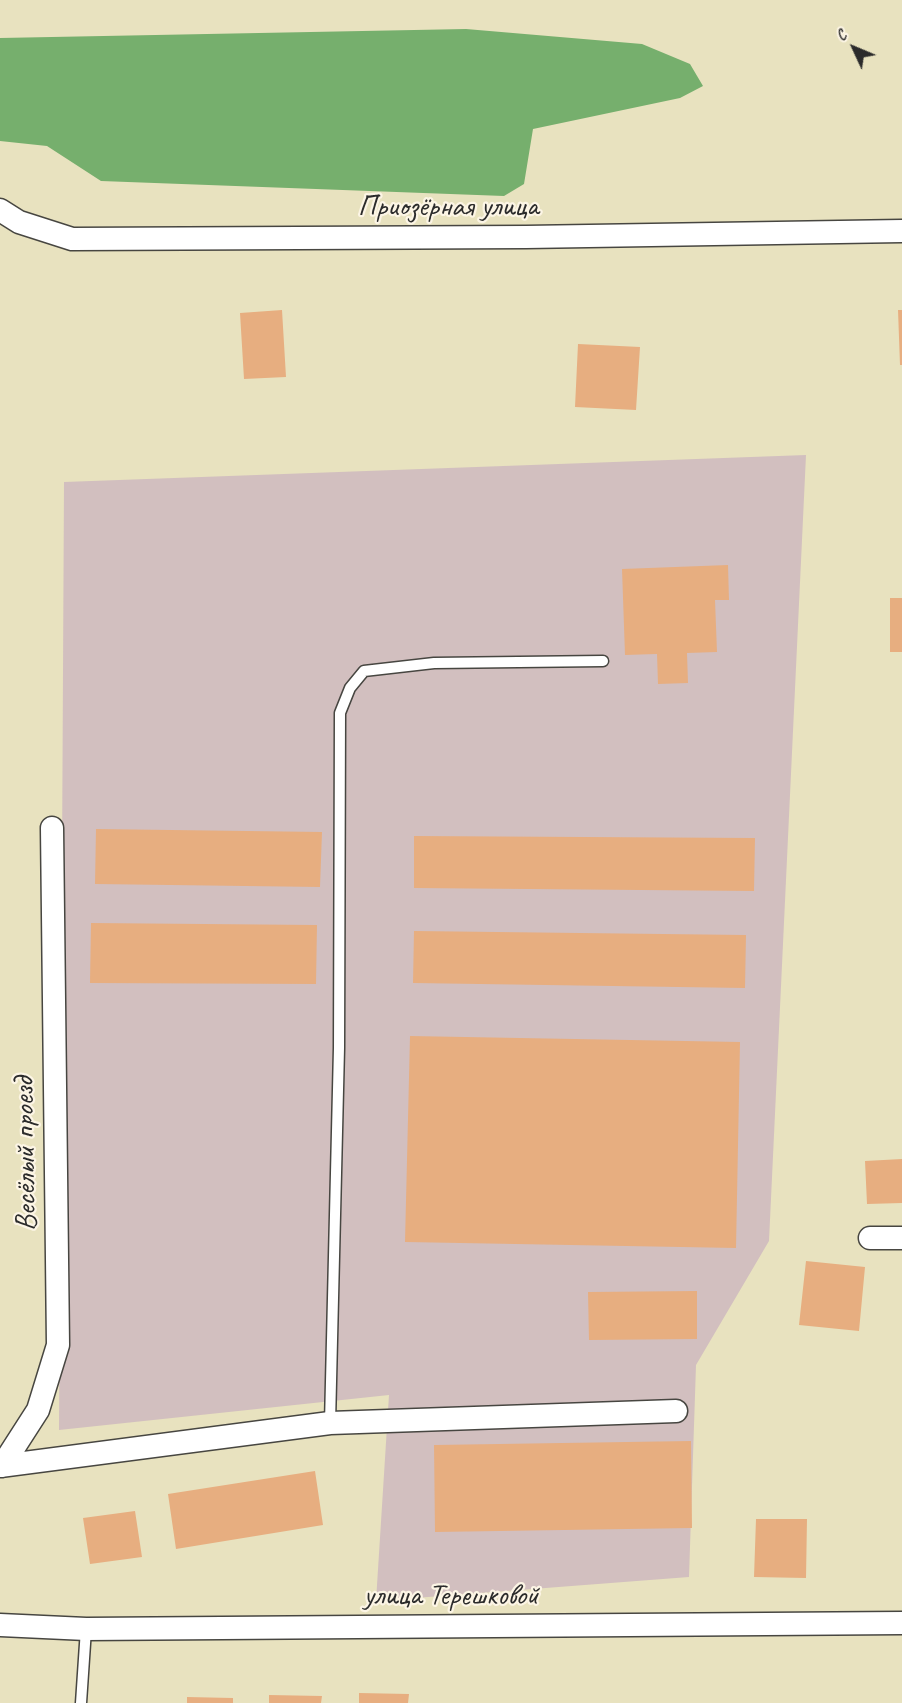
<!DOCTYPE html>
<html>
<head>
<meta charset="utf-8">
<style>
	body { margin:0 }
	#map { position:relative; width:902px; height:1703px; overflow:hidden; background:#e8e2bf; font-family:Caveat,sans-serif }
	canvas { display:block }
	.north { position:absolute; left:824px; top:18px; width:60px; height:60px; -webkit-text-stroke:4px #fcf5e5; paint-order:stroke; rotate:314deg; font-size:16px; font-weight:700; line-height:24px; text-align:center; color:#2b2b2b }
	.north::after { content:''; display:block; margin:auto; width:21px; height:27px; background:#2b2b2b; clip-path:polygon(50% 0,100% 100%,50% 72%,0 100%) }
</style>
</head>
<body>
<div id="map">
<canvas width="902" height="1703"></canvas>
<div class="north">С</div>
</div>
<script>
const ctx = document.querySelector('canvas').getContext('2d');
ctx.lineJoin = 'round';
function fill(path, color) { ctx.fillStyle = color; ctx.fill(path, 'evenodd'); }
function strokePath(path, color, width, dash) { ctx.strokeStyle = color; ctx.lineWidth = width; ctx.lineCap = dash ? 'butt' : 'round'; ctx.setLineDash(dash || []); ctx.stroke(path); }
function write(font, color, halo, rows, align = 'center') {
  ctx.font = font + ' Caveat,sans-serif'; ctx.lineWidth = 4.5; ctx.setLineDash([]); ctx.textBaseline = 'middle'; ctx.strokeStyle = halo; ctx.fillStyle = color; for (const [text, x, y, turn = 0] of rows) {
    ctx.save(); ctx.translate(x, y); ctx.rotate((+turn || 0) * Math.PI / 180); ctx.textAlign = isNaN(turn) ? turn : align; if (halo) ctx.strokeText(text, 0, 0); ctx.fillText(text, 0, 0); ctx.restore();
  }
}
fill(new Path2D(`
	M 806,455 L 769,1241 L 696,1365 L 689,1577 L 376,1601 L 389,1395 L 59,1430 L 64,482 Z`), '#d2bfbf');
fill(new Path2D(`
	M 466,29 L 642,44 L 690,64 L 703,86 L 680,98 L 533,129 L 524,184 L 504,196 L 101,181 L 47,146 L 0,141 L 0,38 Z`), '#76af6d');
fill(new Path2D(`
	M 282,310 L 286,377 L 244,379 L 240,313 Z
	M 898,310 L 902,310 L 902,365 L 900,365 Z
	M 578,344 L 640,347 L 636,410 L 575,407 Z
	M 728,565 L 729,600 L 715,600 L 717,652 L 687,653 L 688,683 L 658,684 L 657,654 L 625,655 L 622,569 Z
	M 890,598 L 902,598 L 902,652 L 890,652 Z
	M 96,829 L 322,832 L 320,887 L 95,884 Z
	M 414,836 L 755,838 L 754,891 L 414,888 Z
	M 91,923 L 317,925 L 316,984 L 90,983 Z
	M 414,931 L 746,935 L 745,988 L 413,983 Z
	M 410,1036 L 740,1042 L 736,1248 L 405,1242 Z
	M 902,1159 L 902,1203 L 867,1204 L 865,1161 Z
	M 806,1261 L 865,1267 L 859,1331 L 799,1325 Z
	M 697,1291 L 697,1339 L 589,1340 L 588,1292 Z
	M 691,1441 L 692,1528 L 435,1532 L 434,1445 Z
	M 315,1471 L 323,1525 L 176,1549 L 168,1494 Z
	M 135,1511 L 142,1557 L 90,1564 L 83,1518 Z
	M 756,1519 L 807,1519 L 806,1578 L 754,1577 Z
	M 359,1693 L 409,1694 L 408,1703 L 359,1703 Z
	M 269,1695 L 322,1696 L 321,1703 L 269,1703 Z
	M 187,1697 L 233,1698 L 233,1703 L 187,1703 Z`), '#e7ae80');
const service = new Path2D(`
	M 330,1423 L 339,1048 L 340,713 L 350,688 L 364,671 L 434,663 L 603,661
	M 81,1703 L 86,1629`);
const minor = new Path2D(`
	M 0,210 L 19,222 L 72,239 L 526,237 L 902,231
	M 870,1238 L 902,1238
	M 0,1466 L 330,1423 L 676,1411
	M 2,1466 L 38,1410 L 58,1345 L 52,828
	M 0,1625 L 86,1629 L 902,1623`);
strokePath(service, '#474641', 13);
strokePath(minor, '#474641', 25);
strokePath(service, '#fff', 10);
strokePath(minor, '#fff', 22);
write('30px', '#2b2b2b', '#fcf5e5', [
	["Приозёрная улица",448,207],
	["Весёлый проезд",26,1154,-91],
	["улица Терешковой",451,1596]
]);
</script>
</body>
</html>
